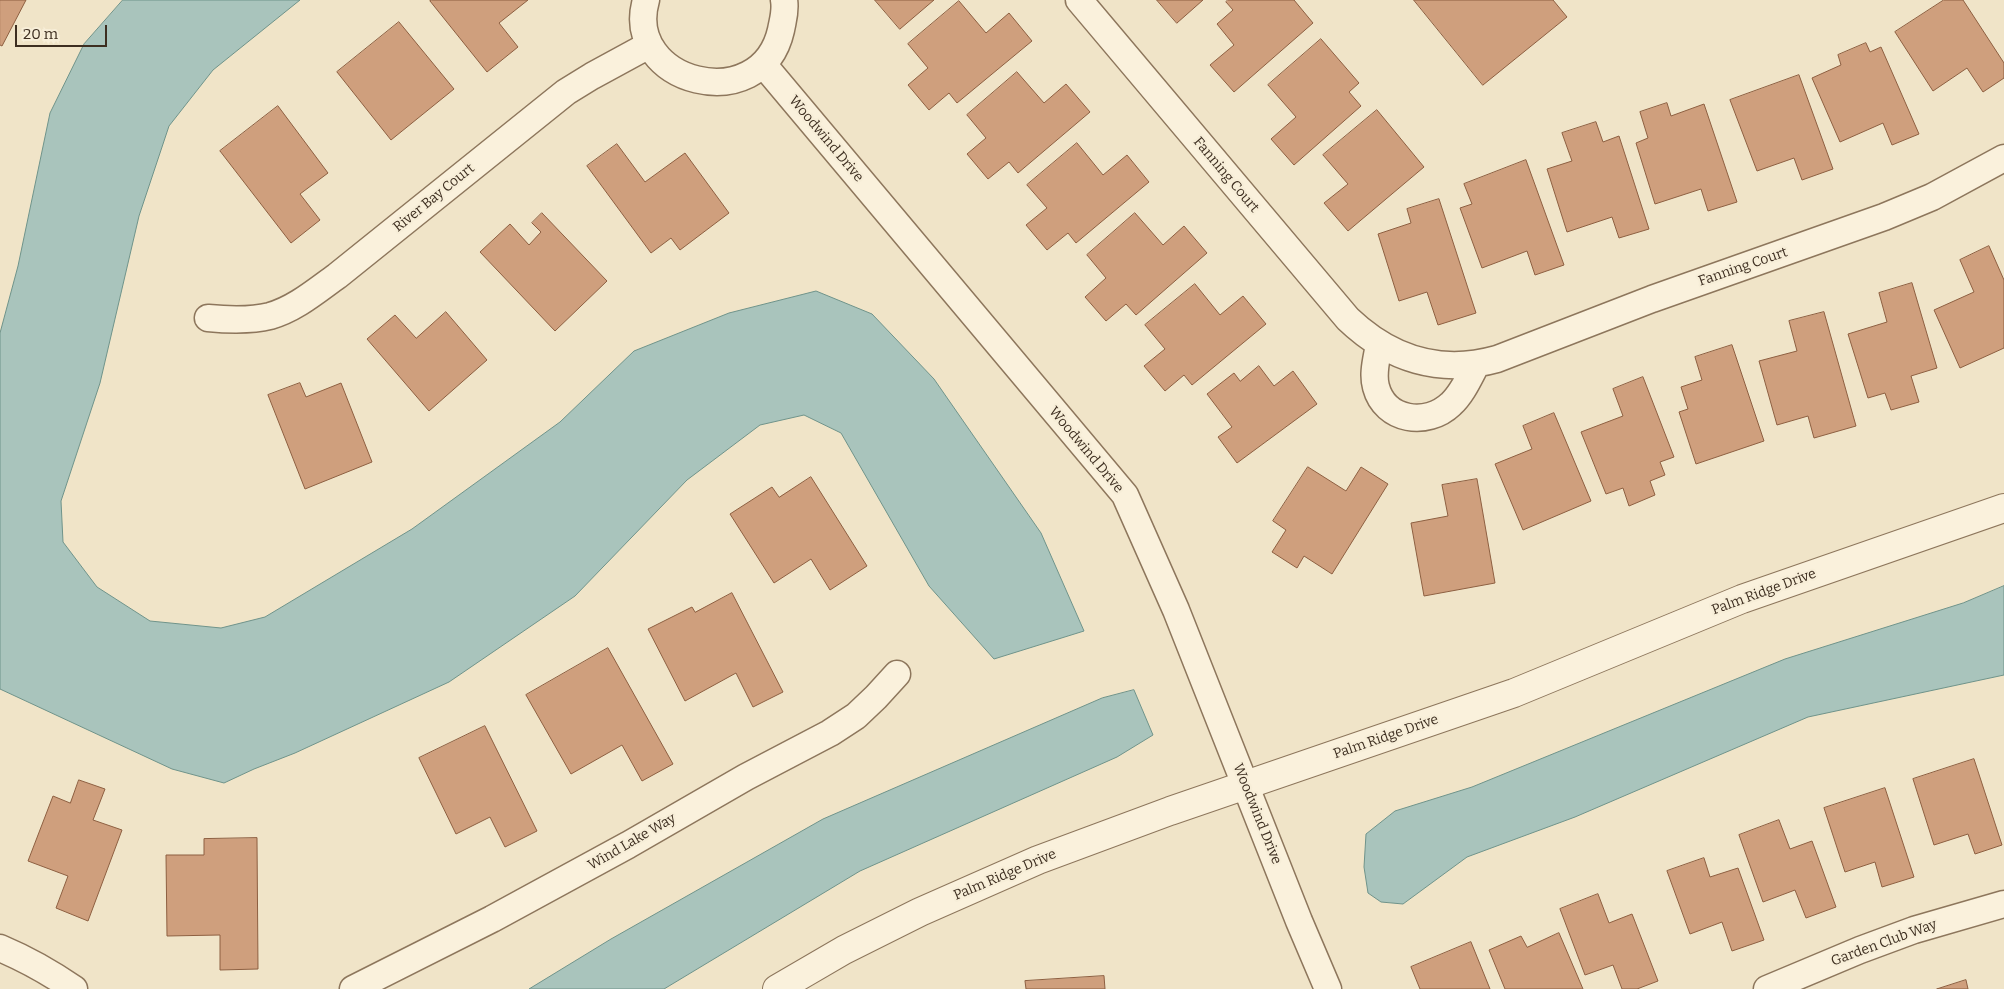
<!DOCTYPE html>
<html>
<head>
<meta charset="utf-8">
<style>
	body { margin:0 }
	#map { position:relative; width:2004px; height:989px; overflow:hidden; background:#f0e4c8; font-family:Bitter,serif }
	canvas { display:block }
	.scale { position:absolute; left:15px; top:25px; width:92px; height:22px; box-sizing:border-box; border:2px solid #3d2e20; border-top:0; padding-left:6px; font-size:15px; line-height:18px; white-space:nowrap; color:#3d2e20; -webkit-text-stroke:4px #f7eed8; paint-order:stroke }
</style>
</head>
<body>
<div id="map">
<canvas width="2004" height="989"></canvas>
<div class="scale">20 m</div>
</div>
<script>
const ctx = document.querySelector('canvas').getContext('2d');
ctx.lineJoin = 'round';
function fill(path, color) { ctx.fillStyle = color; ctx.fill(path, 'evenodd'); }
function strokePath(path, color, width, dash) { ctx.strokeStyle = color; ctx.lineWidth = width; ctx.lineCap = dash ? 'butt' : 'round'; ctx.setLineDash(dash || []); ctx.stroke(path); }
function write(font, color, halo, rows, align = 'center') {
  ctx.font = font + ' Bitter,serif'; ctx.lineWidth = 4.5; ctx.setLineDash([]); ctx.textBaseline = 'middle'; ctx.strokeStyle = halo; ctx.fillStyle = color; for (const [text, x, y, turn = 0] of rows) {
    ctx.save(); ctx.translate(x, y); ctx.rotate((+turn || 0) * Math.PI / 180); ctx.textAlign = isNaN(turn) ? turn : align; if (halo) ctx.strokeText(text, 0, 0); ctx.fillText(text, 0, 0); ctx.restore();
  }
}
const water = new Path2D(`
	M 123,0 L 300,0 L 213,70 L 169,126 L 139,216 L 100,383 L 61,501 L 63,542 L 97,587 L 150,621 L 221,628 L 265,617 L 412,529 L 560,422 L 634,351 L 729,313 L 816,291 L 872,314 L 934,379 L 1041,533 L 1084,631 L 994,659 L 929,586 L 841,433 L 804,415 L 760,425 L 687,480 L 575,596 L 449,682 L 295,753 L 254,769 L 224,783 L 172,769 L 0,689 L 0,333 L 18,266 L 50,113 L 84,44 Z
	M 2004,586 L 2004,675 L 1808,717 L 1575,817 L 1467,857 L 1403,904 L 1381,902 L 1368,893 L 1364,867 L 1366,834 L 1395,811 L 1472,787 L 1785,659 L 1963,603 Z
	M 1134,690 L 1153,735 L 1117,757 L 860,871 L 664,989 L 529,989 L 611,939 L 823,819 L 1102,698 Z`);
fill(water, '#a9c4bc');
strokePath(water, '#6f938a', 1);
const building = new Path2D(`
	M 0,0 L 26,0 L 2,46 L 0,45 Z
	M 432,0 L 528,0 L 499,23 L 518,47 L 487,72 L 430,1 Z
	M 875,0 L 934,0 L 900,29 Z
	M 1157,0 L 1203,0 L 1177,23 Z
	M 1228,0 L 1294,0 L 1313,23 L 1234,92 L 1210,65 L 1234,45 L 1217,24 L 1233,10 L 1226,2 Z
	M 1414,0 L 1553,0 L 1567,17 L 1483,85 Z
	M 1944,0 L 1963,0 L 2004,63 L 2004,78 L 1983,92 L 1967,68 L 1933,91 L 1895,32 Z
	M 959,1 L 986,33 L 1009,13 L 1032,41 L 957,103 L 949,93 L 929,110 L 908,85 L 928,68 L 908,44 Z
	M 399,22 L 454,89 L 391,140 L 337,72 Z
	M 1321,39 L 1359,83 L 1349,92 L 1361,106 L 1294,165 L 1271,139 L 1296,117 L 1268,85 Z
	M 1866,43 L 1870,52 L 1881,47 L 1919,134 L 1892,145 L 1883,123 L 1840,142 L 1812,78 L 1841,65 L 1838,55 Z
	M 1017,72 L 1044,103 L 1066,84 L 1090,112 L 1018,173 L 1009,162 L 988,179 L 967,154 L 986,138 L 967,115 Z
	M 1799,75 L 1833,169 L 1802,180 L 1794,158 L 1757,171 L 1730,100 Z
	M 1667,103 L 1671,116 L 1704,104 L 1737,202 L 1708,211 L 1701,189 L 1655,204 L 1636,143 L 1648,138 L 1640,112 Z
	M 278,106 L 328,173 L 300,194 L 320,220 L 291,243 L 220,151 Z
	M 1377,110 L 1424,167 L 1348,231 L 1324,203 L 1348,184 L 1323,155 Z
	M 1596,122 L 1603,142 L 1619,136 L 1649,229 L 1619,238 L 1612,217 L 1567,232 L 1547,169 L 1572,161 L 1562,133 Z
	M 1077,143 L 1103,175 L 1127,155 L 1149,182 L 1076,243 L 1068,233 L 1047,250 L 1026,225 L 1047,208 L 1027,185 Z
	M 617,144 L 645,182 L 685,153 L 729,213 L 680,250 L 671,238 L 651,253 L 587,166 Z
	M 1526,160 L 1564,265 L 1535,275 L 1527,251 L 1482,268 L 1460,208 L 1472,204 L 1464,184 Z
	M 1439,199 L 1476,313 L 1438,325 L 1427,292 L 1399,301 L 1378,234 L 1411,223 L 1407,209 Z
	M 542,213 L 607,281 L 555,331 L 480,252 L 510,224 L 529,245 L 541,232 L 532,223 Z
	M 1135,213 L 1163,245 L 1184,226 L 1207,253 L 1136,315 L 1126,304 L 1106,321 L 1085,297 L 1106,278 L 1087,255 Z
	M 1989,246 L 2004,280 L 2004,348 L 1960,368 L 1934,310 L 1974,292 L 1960,260 Z
	M 1912,283 L 1937,368 L 1911,376 L 1919,402 L 1891,410 L 1885,393 L 1868,398 L 1848,334 L 1887,322 L 1879,293 Z
	M 1195,284 L 1220,315 L 1243,296 L 1266,324 L 1192,385 L 1184,375 L 1165,391 L 1144,366 L 1165,349 L 1145,325 Z
	M 446,312 L 487,360 L 429,411 L 367,339 L 395,315 L 416,338 Z
	M 1824,312 L 1856,426 L 1814,438 L 1808,416 L 1777,425 L 1759,361 L 1797,351 L 1789,321 Z
	M 1732,345 L 1764,441 L 1696,464 L 1679,412 L 1688,409 L 1681,387 L 1702,380 L 1695,357 Z
	M 1259,366 L 1274,386 L 1293,371 L 1317,404 L 1237,463 L 1218,437 L 1232,427 L 1207,394 L 1234,373 L 1240,381 Z
	M 1643,377 L 1674,457 L 1660,462 L 1665,475 L 1650,481 L 1655,495 L 1629,506 L 1623,488 L 1606,494 L 1581,432 L 1623,416 L 1613,389 Z
	M 300,383 L 306,397 L 341,383 L 372,462 L 305,489 L 268,395 Z
	M 1554,413 L 1591,501 L 1523,530 L 1495,464 L 1532,449 L 1523,426 Z
	M 1308,467 L 1346,491 L 1361,467 L 1388,484 L 1332,574 L 1304,556 L 1297,568 L 1272,552 L 1286,530 L 1273,521 Z
	M 811,477 L 867,566 L 830,590 L 811,559 L 774,583 L 730,514 L 772,487 L 779,497 Z
	M 1477,479 L 1495,583 L 1424,596 L 1411,523 L 1448,516 L 1442,485 Z
	M 732,593 L 783,692 L 753,707 L 736,673 L 685,701 L 648,629 L 692,607 L 695,612 Z
	M 608,648 L 673,764 L 642,781 L 622,745 L 571,774 L 526,695 Z
	M 485,726 L 537,831 L 505,847 L 490,817 L 456,834 L 419,758 Z
	M 1974,759 L 2002,845 L 1975,854 L 1968,834 L 1934,845 L 1913,779 Z
	M 79,780 L 105,789 L 93,820 L 122,830 L 88,921 L 56,908 L 68,876 L 28,861 L 53,796 L 70,803 Z
	M 1885,788 L 1914,877 L 1882,887 L 1875,862 L 1845,872 L 1824,808 Z
	M 1779,820 L 1790,849 L 1812,841 L 1836,907 L 1806,918 L 1795,890 L 1763,902 L 1739,835 Z
	M 257,838 L 258,969 L 220,970 L 220,935 L 167,936 L 166,855 L 204,855 L 204,839 Z
	M 1704,858 L 1710,877 L 1738,868 L 1764,940 L 1732,951 L 1722,922 L 1690,934 L 1667,871 Z
	M 1598,894 L 1609,923 L 1632,914 L 1658,981 L 1637,989 L 1622,989 L 1613,965 L 1585,975 L 1560,909 Z
	M 1559,933 L 1583,989 L 1505,989 L 1489,950 L 1521,936 L 1527,947 Z
	M 1471,942 L 1490,989 L 1420,989 L 1411,967 Z
	M 1104,976 L 1105,989 L 1026,989 L 1025,981 Z
	M 1966,980 L 1968,989 L 1937,989 Z`);
fill(building, '#cf9f7d');
strokePath(building, '#8d5f41', 1);
const minor = new Path2D(`
	M 646,0 C 622,83 761,119 781,30 C 783,19 786,11 784,0
	M 1079,0 L 1348,319 C 1390,359 1440,375 1497,359 L 1652,299 L 1884,217 L 1932,197 L 2004,158
	M 763,64 L 1125,495 L 1176,610 L 1299,921 L 1328,989
	M 208,318 C 229,320 250,321 270,316 C 295,309 316,291 337,276 L 566,92 L 592,76 L 649,45
	M 1379,344 C 1377,358 1372,373 1376,387 C 1385,421 1427,427 1451,404 C 1462,394 1469,378 1476,365
	M 0,948 C 26,959 51,973 74,989
	M 353,989 L 492,919 L 628,845 L 746,777 L 830,733 L 856,716 L 876,697 L 897,674
	M 1767,989 L 1860,950 L 1914,930 L 2004,904`);
const tertiary = new Path2D(`
	M 777,989 L 844,950 L 920,912 L 1038,860 L 1170,811 L 1514,693 L 1742,599 L 2004,508`);
strokePath(minor, '#8d765c', 29);
strokePath(tertiary, '#8d765c', 30);
strokePath(minor, '#faf1dc', 26);
strokePath(tertiary, '#faf1dc', 28);
write('14px', '#3d2e20', '#f7eed8', [
	["Woodwind Drive",826,139,50],
	["Fanning Court",1226,175,50],
	["River Bay Court",434,198,-39],
	["Fanning Court",1743,267,-19],
	["Woodwind Drive",1086,450,50],
	["Palm Ridge Drive",1764,592,-20],
	["Palm Ridge Drive",1386,737,-19],
	["Woodwind Drive",1257,814,68],
	["Wind Lake Way",632,842,-30],
	["Palm Ridge Drive",1005,875,-23],
	["Garden Club Way",1884,943,-20]
]);
</script>
</body>
</html>
